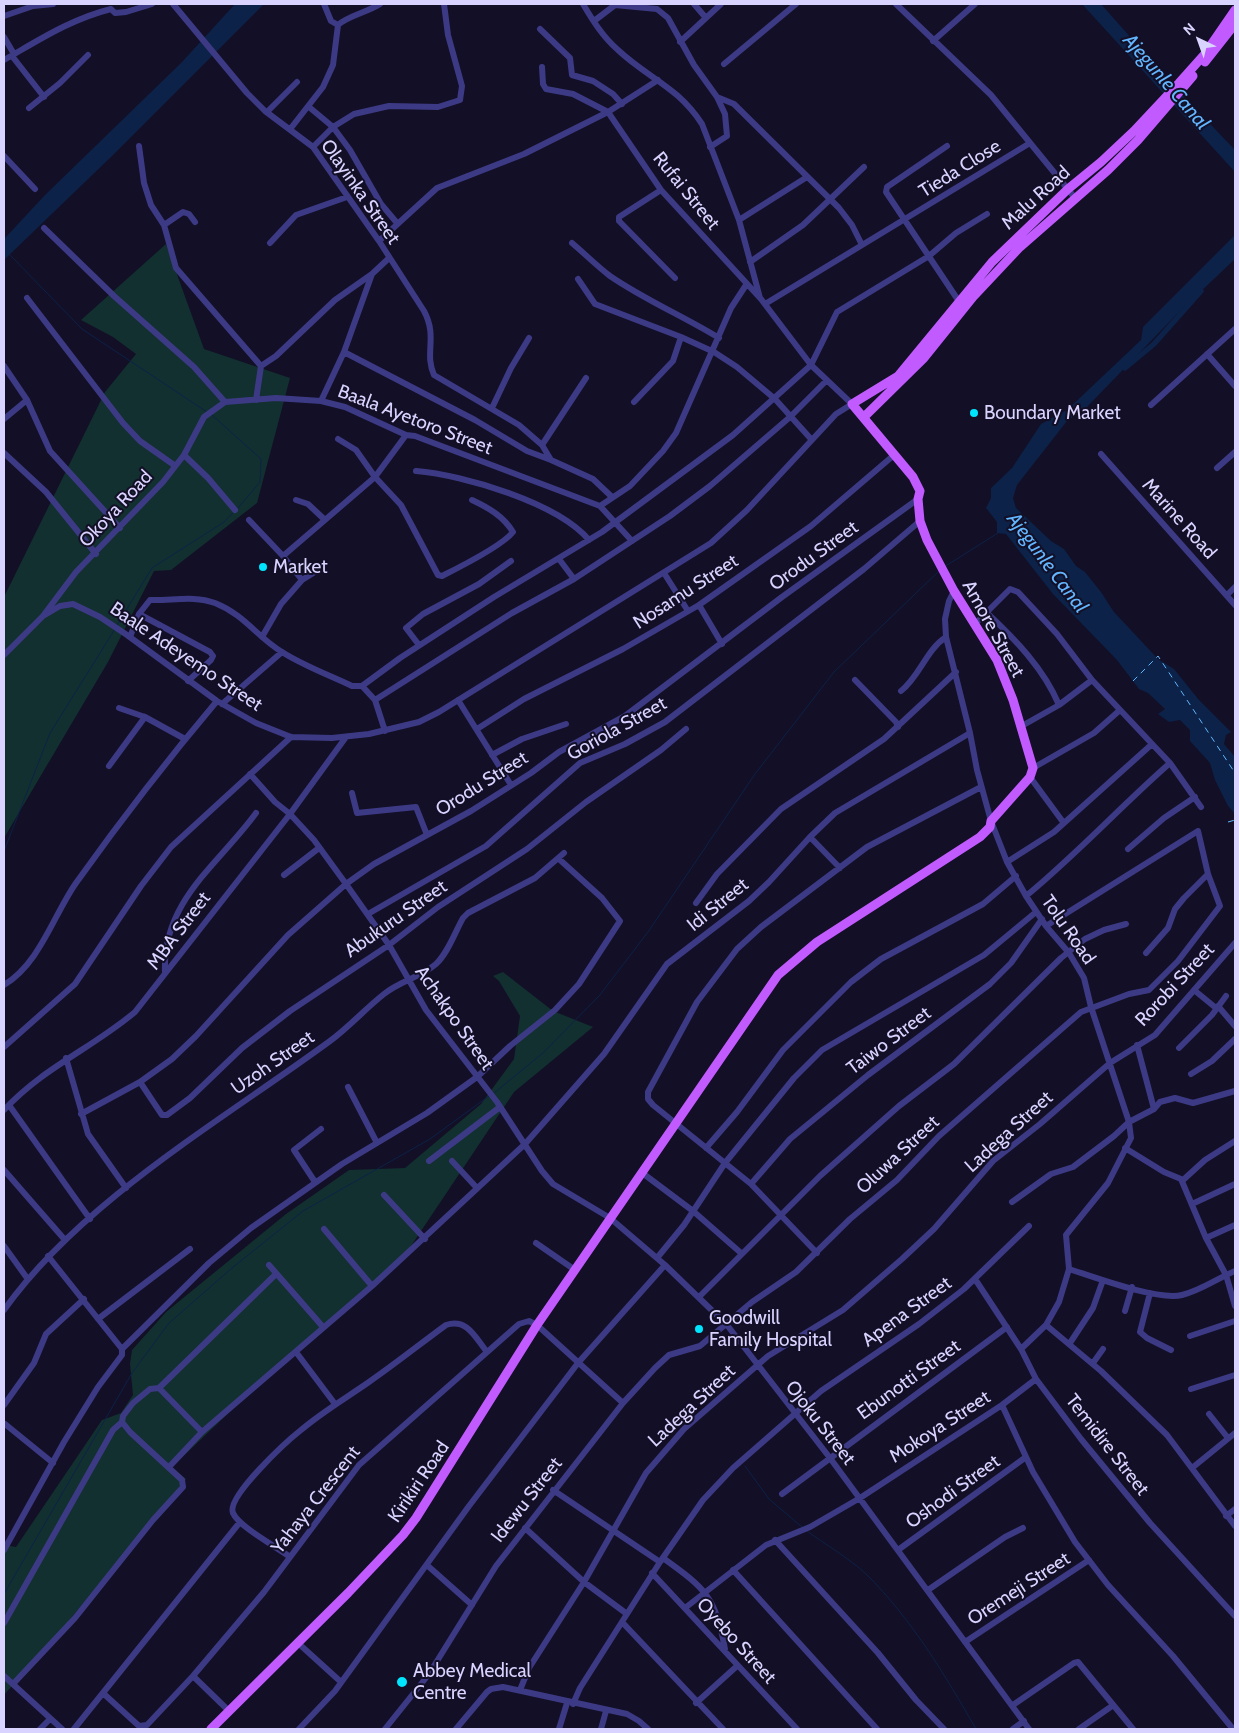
<!DOCTYPE html>
<html>
<head>
<meta charset="utf-8">
<style>
	body { margin:0 }
	#map { position:relative; width:1239px; height:1733px; overflow:hidden; background:#130f26; font-family:Cabin,sans-serif }
	canvas { display:block }
	.frame { position:absolute; inset:0; border:5px solid #d9d4ff; pointer-events:none }
	.north { position:absolute; left:1174px; top:15px; width:50px; height:50px; -webkit-text-stroke:4px #130f26; paint-order:stroke; rotate:318deg; font-size:14px; font-weight:700; line-height:20px; text-align:center; color:#d9d4ff }
	.north::after { content:''; display:block; margin:auto; width:18px; height:22px; background:#d9d4ff; clip-path:polygon(50% 0,100% 100%,50% 72%,0 100%) }
</style>
</head>
<body>
<div id="map">
<canvas width="1239" height="1733"></canvas>
<div class="frame"></div>
<div class="north">N</div>
</div>
<script>
const ctx = document.querySelector('canvas').getContext('2d');
ctx.lineJoin = 'round';
function fill(path, color) { ctx.fillStyle = color; ctx.fill(path, 'evenodd'); }
function strokePath(path, color, width, dash) { ctx.strokeStyle = color; ctx.lineWidth = width; ctx.lineCap = dash ? 'butt' : 'round'; ctx.setLineDash(dash || []); ctx.stroke(path); }
function write(font, color, halo, rows, align = 'center') {
  ctx.font = font + ' Cabin,sans-serif'; ctx.lineWidth = 4; ctx.setLineDash([]); ctx.textBaseline = 'middle'; ctx.strokeStyle = halo; ctx.fillStyle = color; for (const [text, x, y, turn = 0] of rows) {
    ctx.save(); ctx.translate(x, y); ctx.rotate((+turn || 0) * Math.PI / 180); ctx.textAlign = isNaN(turn) ? turn : align; if (halo) ctx.strokeText(text, 0, 0); ctx.fillText(text, 0, 0); ctx.restore();
  }
}
fill(new Path2D(`
	M 166,244 L 204,349 L 290,378 L 257,503 L 171,570 L 154,571 L 108,662 L 4,838 L 4,597 L 105,392 L 136,354 L 113,337 L 81,320 Z
	M 503,972 L 553,1011 L 593,1027 L 514,1092 L 407,1252 L 259,1384 L 172,1467 L 186,1479 L 57,1635 L 4,1695 L 4,1545 L 16,1547 L 102,1420 L 121,1413 L 133,1395 L 130,1364 L 132,1350 L 166,1312 L 286,1214 L 349,1170 L 405,1168 L 481,1104 L 514,1059 L 520,1016 L 499,981 L 493,976 Z`), '#12302f');
fill(new Path2D(`
	M 235,4 L 264,4 L 112,156 L 4,260 L 4,239 L 45,195 L 182,62 Z
	M 1082,4 L 1101,4 L 1172,84 L 1235,150 L 1235,172 Z
	M 1235,235 L 1235,259 L 1178,313 L 1085,409 L 1067,421 L 1017,485 L 1013,498 L 1016,508 L 1051,541 L 1064,549 L 1076,566 L 1085,572 L 1101,592 L 1114,612 L 1158,659 L 1174,669 L 1199,700 L 1231,732 L 1226,735 L 1224,744 L 1235,757 L 1235,814 L 1228,806 L 1215,780 L 1210,763 L 1190,741 L 1190,730 L 1180,720 L 1169,722 L 1158,714 L 1165,709 L 1148,693 L 1139,689 L 1117,660 L 1053,594 L 1006,534 L 997,533 L 997,522 L 986,508 L 991,498 L 991,488 L 1012,468 L 1041,424 L 1067,410 L 1141,340 L 1143,327 Z`), '#0c2248');
strokePath(new Path2D(`
	M 9,254 L 82,329 L 207,412
	M 212,415 L 261,459 L 260,482 L 238,508
	M 944,567 L 998,533
	M 117,625 L 152,568 L 224,522 L 233,513
	M 4,851 L 50,733 L 115,629
	M 493,1094 L 544,1052 L 599,996 L 648,932 L 755,774 L 834,672 L 939,571
	M 745,1466 L 769,1499 L 802,1527
	M 807,1531 C 826,1545 849,1558 866,1574 C 911,1618 945,1675 976,1729
	M 4,1594 L 132,1373 L 169,1323 L 232,1268 L 303,1211 L 430,1139 L 489,1096`), '#0c2248', 1);
strokePath(new Path2D(`
	M 1125,368 L 1154,344 L 1201,291`), '#0c2248', 5.5);
strokePath(new Path2D(`
	M 1133,681 L 1158,656 L 1235,773
	M 1228,822 L 1235,820`), '#62b6ff', 1, [6, 5]);
strokePath(new Path2D(`
	M 173,4 L 247,93 L 265,111 L 313,147 L 379,241 L 424,311 C 438,337 424,353 434,375 L 519,425 L 542,445 L 551,460 L 593,479 L 612,497
	M 583,4 C 593,21 603,37 618,50 C 649,79 677,86 702,124 L 739,220 L 760,298
	M 694,4 L 706,18
	M 896,4 L 991,95 L 1075,198
	M 4,16 L 33,6 L 53,4
	M 594,21 L 615,5 L 657,9 L 668,18 L 694,65 L 717,97 L 725,114 L 727,136 L 710,147
	M 338,25 C 347,16 368,12 380,4
	M 540,29 L 570,58 L 572,75 L 593,81 L 613,94 L 622,104
	M 4,37 L 14,54
	M 933,41 L 975,4
	M 680,42 L 721,4
	M 12,56 L 44,97
	M 4,60 C 39,40 71,19 111,9 L 115,13 L 126,12 L 152,4
	M 724,64 L 796,4
	M 717,97 L 734,104 L 839,208 L 852,225 L 862,245
	M 309,107 L 333,127 L 350,150 L 381,204 L 397,223
	M 29,108 L 60,83 L 88,55
	M 267,112 L 297,82
	M 291,128 L 323,87 L 333,65 L 338,25 L 331,21 L 324,4
	M 139,146 L 144,183 L 151,205 L 164,225 L 176,268 L 261,366
	M 947,146 L 887,187 L 886,192 L 958,300
	M 313,147 L 333,127 L 354,114 L 389,106 L 438,107 L 460,100 L 462,86 L 448,35 L 444,4
	M 4,156 L 35,189
	M 661,190 L 619,217 L 619,221 L 675,278
	M 739,220 L 807,177
	M 164,225 L 183,212 L 189,214 L 195,222
	M 44,228 L 114,296 L 194,367 L 225,402
	M 379,241 L 437,188 L 524,154 L 608,112 L 658,80
	M 270,243 L 296,215 L 347,197
	M 572,243 C 585,254 597,266 610,276 C 645,300 683,316 719,338
	M 750,262 L 803,225 L 864,167
	M 578,279 L 595,304 L 681,337 L 714,352 L 737,367 L 775,399 L 811,439
	M 27,298 L 123,423 L 140,441 L 174,465
	M 765,304 L 1030,143
	M 344,352 L 475,420 L 527,451 L 551,460
	M 1207,354 L 1235,386
	M 4,366 L 27,400 L 50,451 L 120,528
	M 256,400 L 261,366 L 276,356 L 335,300 L 372,274
	M 321,401 L 344,352 L 372,274 L 388,259
	M 634,402 L 673,361 L 681,337
	M 1151,405 L 1235,329
	M 492,408 L 511,368 L 529,338
	M 4,419 L 27,400
	M 338,439 L 356,450 L 375,477 L 401,505 L 438,575 L 442,576 C 460,567 502,546 513,532 C 503,516 489,508 472,500
	M 542,445 L 586,378
	M 4,453 L 46,492 L 96,554
	M 1101,454 L 1235,605
	M 184,455 L 208,478 L 235,510
	M 1217,468 L 1235,452
	M 416,471 C 464,475 558,503 589,540
	M 296,500 L 308,504 L 325,520
	M 600,506 L 630,486 L 663,451 L 676,433 L 731,308 L 746,285
	M 249,520 L 283,556 L 302,580 L 281,604 L 262,637
	M 283,556 L 375,477 L 406,435
	M 559,559 L 574,579
	M 664,573 L 688,611
	M 302,580 L 318,570
	M 954,591 L 949,601 L 945,619 L 946,637 L 970,733 L 977,770 L 991,821 L 1007,862 L 1026,896 L 1046,926 L 1069,953 L 1084,978 L 1091,1007 L 1129,1122 L 1131,1138 L 1108,1183 L 1066,1235 L 1069,1269 L 1059,1302 L 1046,1325 L 1021,1349
	M 1227,595 L 1235,587
	M 699,605 L 722,644
	M 987,613 C 1015,639 1044,669 1059,705
	M 139,614 L 210,652 L 213,656 L 211,660 L 188,681
	M 43,616 L 60,606 L 73,604 L 100,617 L 127,635 L 217,701 L 256,723 L 291,737 L 332,738 L 369,734 L 419,722 L 439,712 L 711,543 L 747,510 L 836,414 L 852,404 L 811,365 L 761,299 L 661,190 L 608,112 L 573,94 L 546,89 L 543,84 L 542,67
	M 975,624 L 1010,589 L 1018,592 L 1057,634 L 1092,680 L 1170,763 L 1201,807
	M 130,637 L 139,614 L 150,600 C 171,601 194,595 215,603 C 245,615 257,637 282,652 C 304,666 329,675 352,686 L 362,686 L 375,700 L 385,731
	M 419,645 L 406,628 L 423,614 L 479,584 L 511,561
	M 4,655 L 43,616 L 76,572 L 163,482 L 184,455 L 204,417 L 225,402 L 276,398 L 321,401 L 345,407 L 406,435 L 415,436 L 600,506 L 632,541
	M 855,680 L 896,722 L 898,727
	M 362,686 L 400,658 L 494,597 L 602,532 L 733,435 L 811,365 L 837,312 L 929,256 L 956,233 L 987,214
	M 901,691 C 920,676 926,650 946,637
	M 375,700 L 512,613 L 574,579 L 670,516 L 710,486 L 790,417 L 826,381
	M 458,700 L 511,785
	M 222,704 L 282,652
	M 119,708 L 145,717 L 185,739
	M 1020,727 L 1059,705 L 1092,680
	M 477,729 L 524,699 L 623,649 L 699,605 L 811,526 L 894,455
	M 492,755 L 522,739 L 566,724
	M 109,766 L 145,717
	M 1033,768 L 1094,733 L 1120,710
	M 250,774 L 275,802 L 290,814 L 314,840 L 346,884 L 389,945 L 426,1010 L 497,1102 L 542,1171 L 553,1184 L 610,1218 L 665,1265 L 727,1325 L 830,1458 L 1029,1729
	M 1030,777 L 1063,822
	M 352,793 L 357,813 L 416,807 L 427,835
	M 810,837 L 840,868
	M 1128,849 L 1164,818 L 1195,797
	M 1007,862 L 1054,832 L 1151,745
	M 284,875 L 319,848
	M 1026,896 C 1077,854 1121,806 1170,763
	M 696,903 L 717,874 L 781,809 L 884,739 L 956,672
	M 368,914 L 486,846 L 580,763 L 625,744 L 665,722 L 864,569 L 920,521
	M 1146,953 L 1168,928 L 1175,909 L 1184,898 L 1208,874
	M 165,972 C 162,901 219,864 256,813
	M 4,985 C 40,963 53,916 76,883 C 121,820 168,759 217,701
	M 1194,990 L 1216,1008
	M 1218,1006 L 1235,1026
	M 1137,1045 L 1154,1109
	M 4,1047 L 75,984 L 141,886 L 171,847 L 291,737
	M 1179,1048 L 1212,1015 L 1226,996
	M 66,1058 L 88,1134 L 126,1188
	M 1191,1074 L 1212,1061 L 1235,1039
	M 140,1082 L 162,1115 L 167,1115 L 190,1098 L 242,1048 L 290,1011 L 389,945 L 438,907 L 527,849 L 586,802 L 661,750 L 686,729
	M 348,1087 L 377,1143
	M 9,1105 L 90,1219
	M 4,1110 C 44,1067 91,1049 135,1012 L 290,814 L 346,737
	M 81,1114 L 140,1082 L 172,1059 L 196,1036 L 288,935 L 346,884 L 374,864 L 471,811 L 531,773 L 559,752 L 625,716 L 782,597 L 918,499
	M 706,1148 L 737,1112 L 783,1050 L 851,982 L 881,959 L 983,904 L 1016,876
	M 1125,1148 L 1164,1172 L 1181,1179 L 1206,1238 L 1226,1275 L 1235,1306
	M 429,1161 L 500,1107
	M 452,1161 L 477,1188
	M 4,1170 L 65,1240
	M 641,1172 L 693,1211 L 741,1253
	M 1182,1181 L 1205,1160 L 1235,1141
	M 315,1182 L 294,1150 L 321,1129
	M 751,1184 L 790,1139 L 868,1075 L 990,984 L 1011,963 L 1042,919
	M 384,1195 L 425,1239
	M 1012,1202 L 1051,1174 L 1073,1167 L 1114,1136 L 1129,1122 L 1154,1109 L 1160,1102 L 1175,1098 L 1193,1103 L 1235,1091
	M 1192,1204 L 1235,1184
	M 324,1229 L 372,1286
	M 1206,1238 L 1235,1225
	M 536,1243 L 575,1270
	M 4,1246 L 27,1278
	M 817,1253 L 751,1184 L 653,1105 L 648,1099 L 648,1092 L 697,1002 L 737,949 L 761,927 L 867,847 L 981,787
	M 48,1256 L 122,1349
	M 657,1258 L 684,1225 L 725,1163 L 794,1078 L 822,1050 L 984,955 L 1036,912
	M 269,1265 L 323,1327
	M 1069,1269 C 1094,1277 1158,1301 1182,1295 C 1200,1291 1218,1278 1235,1271
	M 975,1279 L 1021,1349 L 1036,1379 L 1081,1439 L 1150,1523 L 1235,1616
	M 1150,1293 L 1140,1332 L 1147,1338 L 1171,1350
	M 699,1297 L 820,1176 L 899,1106 L 954,1064 L 1061,958 L 1085,939 L 1104,930 L 1126,924
	M 4,1310 C 83,1200 221,1121 330,1041 C 349,1027 365,1009 384,994 C 400,981 421,977 436,964 C 448,953 455,932 463,918 L 468,913 L 535,878 L 564,853
	M 1125,1311 L 1132,1287
	M 98,1319 L 190,1249
	M 1046,1325 L 1101,1371 L 1167,1435 L 1235,1526
	M 1190,1336 L 1235,1321
	M 1070,1343 L 1093,1308 L 1103,1280
	M 296,1352 L 335,1404
	M 1093,1363 L 1103,1349
	M 159,1388 L 276,1274
	M 1191,1389 L 1235,1375
	M 4,1405 L 34,1363 L 46,1334 L 84,1299
	M 1002,1405 L 1033,1472 L 1075,1542 L 1108,1585 L 1173,1656 L 1233,1729
	M 1209,1414 L 1228,1438
	M 5,1424 L 53,1463
	M 169,1467 L 202,1432 L 372,1286 L 525,1144 L 604,1054 L 667,964 L 749,901 L 769,882 L 810,837 L 835,813 L 970,733
	M 1192,1468 L 1235,1433
	M 553,1490 L 660,1562
	M 782,1494 L 1007,1327
	M 1226,1516 L 1235,1509
	M 525,1528 L 584,1582 L 627,1614
	M 775,1540 L 878,1653 L 916,1700 L 944,1729
	M 4,1550 L 64,1442 L 98,1387 L 122,1355 L 122,1349 L 209,1263 L 251,1228 L 342,1164 L 427,1113 L 477,1077 L 510,1046 L 555,1010 L 579,984 L 620,921 L 602,898 L 559,859
	M 898,1550 L 1026,1457
	M 290,1557 C 277,1547 239,1527 233,1513 C 226,1497 287,1441 301,1430 C 322,1412 346,1398 369,1382 C 395,1364 420,1344 446,1325 C 467,1318 475,1337 487,1352
	M 663,1558 C 706,1589 715,1596 725,1649
	M 428,1566 L 472,1605
	M 733,1570 L 877,1729
	M 652,1573 L 797,1729
	M 928,1590 L 1005,1537 L 1023,1528
	M 685,1608 L 766,1545 L 810,1527 L 860,1498 L 1002,1405 L 1036,1379
	M 622,1622 L 723,1729
	M 4,1623 L 113,1430 L 122,1422 L 123,1416 L 133,1403 L 150,1389 L 159,1388 L 202,1432
	M 965,1642 L 1089,1560
	M 298,1643 L 341,1682
	M 4,1676 L 62,1729
	M 193,1676 L 229,1711
	M 13,1684 L 75,1618 L 153,1520 L 183,1487 L 182,1480 L 130,1432 L 122,1422
	M 520,1690 L 529,1668 L 584,1582 L 646,1473 L 684,1429 L 768,1356 L 843,1310 L 902,1259 L 934,1229 L 993,1161 L 1040,1124 L 1110,1063 L 1155,1035 L 1235,943
	M 104,1694 L 139,1726 L 147,1725 L 193,1676 L 264,1592 L 359,1465 L 519,1324 L 529,1321 L 537,1325 L 623,1403
	M 696,1703 L 737,1666
	M 573,1704 L 580,1688 L 660,1562 L 703,1500 L 733,1468 L 821,1391 L 919,1324 L 964,1289 L 1029,1226
	M 1013,1705 L 1074,1663 L 1078,1662 L 1133,1729
	M 40,1729 L 50,1719
	M 74,1729 L 240,1522
	M 299,1729 L 335,1691 L 469,1506 L 578,1363 L 665,1265
	M 385,1729 L 429,1674 L 496,1566 L 623,1403 L 655,1368 L 669,1355 L 700,1346 L 752,1302 L 796,1272 L 850,1219 L 897,1180 L 939,1136 L 1081,1012 L 1129,994 L 1149,990 L 1178,961 L 1220,906 L 1208,874 L 1198,831 L 1046,926
	M 456,1729 L 487,1692 L 491,1689 L 503,1687 L 627,1714 L 639,1721 L 648,1729
	M 559,1729 L 567,1703
	M 601,1729 L 606,1711
	M 1013,1729 L 1024,1721
	M 1079,1729 L 1112,1706`), '#3d3a85', 6);
strokePath(new Path2D(`
	M 1205,62 L 1235,24
	M 864,417 L 924,358 L 973,297 L 1020,247 L 1108,170 L 1138,140 L 1193,76
	M 211,1729 L 348,1593 L 403,1535 L 416,1518 L 537,1325 L 778,975 L 817,942 L 980,837 L 990,827 L 991,821 L 1030,777 L 1033,768 L 1013,700 L 997,660 L 954,591 L 927,540 L 920,521 L 918,499 L 920,491 L 913,477 L 852,404 L 898,376 L 992,262 L 1068,189 L 1101,162 L 1134,131 L 1179,83 L 1204,55 L 1235,10`), '#c25bff', 9);
for (const [x, y, r, color] of [
	[974,413,5,"#00e5ff"],
	[263,567,5,"#00e5ff"],
	[699,1329,5,"#00e5ff"],
	[402,1682,6,"#00e5ff"]
]) { const dot = new Path2D(); dot.arc(x, y, r, 0, 2 * Math.PI); ctx.fillStyle = color; ctx.fill(dot); strokePath(dot, '#130f26', 2); }
write('19px', '#d9d4ff', '#130f26', [
	["Tieda Close",960,169,-32],
	["Rufai Street",686,191,51],
	["Olayinka Street",360,192,55],
	["Malu Road",1036,198,-42],
	["Baala Ayetoro Street",415,420,21],
	["Okoya Road",116,509,-47],
	["Marine Road",1179,519,48],
	["Orodu Street",814,556,-36],
	["Nosamu Street",686,592,-33],
	["Amore Street",993,629,61],
	["Baale Adeyemo Street",186,657,34],
	["Goriola Street",617,729,-29],
	["Orodu Street",482,784,-32],
	["Idi Street",718,905,-39],
	["Abukuru Street",396,919,-35],
	["Tolu Road",1068,930,55],
	["MBA Street",179,931,-53],
	["Rorobi Street",1175,985,-47],
	["Achakpo Street",454,1018,55],
	["Taiwo Street",889,1041,-37],
	["Uzoh Street",273,1063,-35],
	["Ladega Street",1009,1132,-42],
	["Oluwa Street",898,1155,-43],
	["Apena Street",907,1312,-36],
	["Ebunotti Street",909,1380,-36],
	["Ladega Street",692,1406,-43],
	["Ojoku Street",820,1423,52],
	["Mokoya Street",940,1427,-33],
	["Temidire Street",1107,1445,52],
	["Kirikiri Road",419,1482,-56],
	["Oshodi Street",953,1492,-36],
	["Yahaya Crescent",316,1500,-52],
	["Idewu Street",527,1500,-52],
	["Oremeji Street",1019,1589,-33],
	["Oyebo Street",736,1641,48]
]);
write('19px', '#d9d4ff', '#130f26', [
	["Boundary Market",984,413],
	["Market",273,567],
	["Goodwill",709,1318],
	["Family Hospital",709,1340],
	["Abbey Medical",413,1671],
	["Centre",413,1693]
], 'left');
write('italic 20px', '#62b6ff', '#130f26', [
	["Ajegunle Canal",1166,82,49],
	["Ajegunle Canal",1047,563,53]
]);
</script>
</body>
</html>
